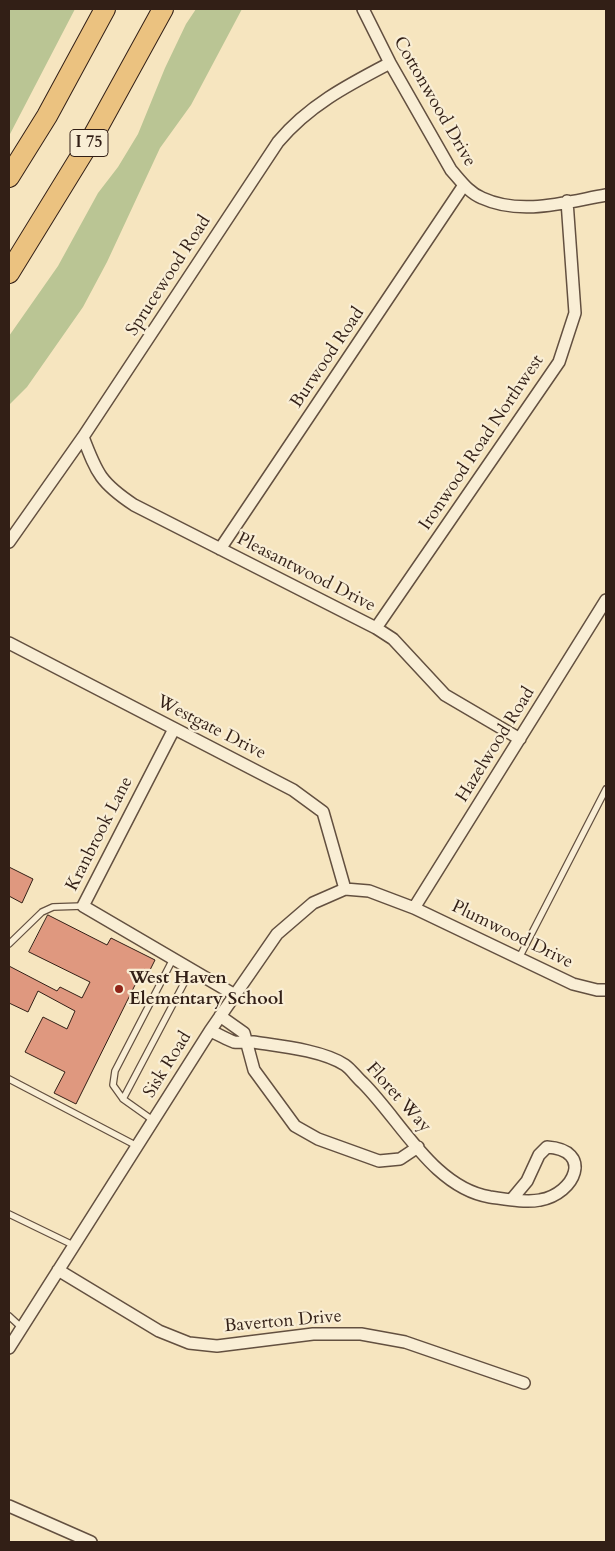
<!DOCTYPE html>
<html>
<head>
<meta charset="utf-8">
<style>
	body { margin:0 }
	#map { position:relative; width:615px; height:1551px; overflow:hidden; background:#f6e5bf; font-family:Cardo,serif }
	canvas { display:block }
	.frame { position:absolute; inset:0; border:10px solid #321f16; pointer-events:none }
</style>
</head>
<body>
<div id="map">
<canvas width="615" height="1551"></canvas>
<div class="frame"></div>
</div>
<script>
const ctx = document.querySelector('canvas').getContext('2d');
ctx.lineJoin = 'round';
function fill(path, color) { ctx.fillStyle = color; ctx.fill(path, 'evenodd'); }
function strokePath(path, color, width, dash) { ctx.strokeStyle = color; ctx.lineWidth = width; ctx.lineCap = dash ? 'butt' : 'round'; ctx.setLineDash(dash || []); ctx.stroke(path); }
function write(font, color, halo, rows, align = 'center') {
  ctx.font = font + ' Cardo,serif'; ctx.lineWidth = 4.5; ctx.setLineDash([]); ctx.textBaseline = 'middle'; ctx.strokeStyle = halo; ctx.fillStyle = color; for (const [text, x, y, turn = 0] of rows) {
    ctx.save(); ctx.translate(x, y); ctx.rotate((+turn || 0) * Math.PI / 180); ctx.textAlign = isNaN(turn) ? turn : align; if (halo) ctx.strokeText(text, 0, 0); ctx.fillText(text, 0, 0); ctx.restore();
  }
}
fill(new Path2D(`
	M 9,9 L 75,9 L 9,136 Z
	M 196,9 L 242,9 L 191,105 L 160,148 L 107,262 L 83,307 L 27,387 L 9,405 L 9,336 L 58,266 L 98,193 L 118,167 L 138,134 L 165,68 L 186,24 Z`), '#bac594');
const building = new Path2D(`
	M 9,867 L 33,879 L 22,903 L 9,896 Z
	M 48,915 L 107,945 L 111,938 L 155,960 L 143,984 L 137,981 L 76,1104 L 54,1093 L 65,1072 L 25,1052 L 43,1017 L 67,1029 L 75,1011 L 38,991 L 28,1012 L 9,1003 L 9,966 L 57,991 L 60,987 L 82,998 L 90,982 L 29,952 Z`);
fill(building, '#df987f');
strokePath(building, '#321f16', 1);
const service = new Path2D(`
	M 9,944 L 42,912 L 53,907 L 83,906
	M 519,958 L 606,789
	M 173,959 L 115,1071 L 113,1085 L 123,1099 L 191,970
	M 9,1079 L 137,1146
	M 123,1099 L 154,1121
	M 9,1214 L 73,1245
	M 9,1316 L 22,1328`);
const minor = new Path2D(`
	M 363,9 L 390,63 L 451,170 C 460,180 469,193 482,198 C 521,216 566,202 606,195
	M 83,437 C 97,474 101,483 134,505 L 376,628 L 393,639 L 445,695 L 520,739
	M 9,542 L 83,437 L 278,142 C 309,105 348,85 390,63
	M 220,549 L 464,185
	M 376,628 L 559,362 L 575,313 L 567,201
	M 9,643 L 293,790 L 323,812 L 345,889
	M 174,729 L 83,906 L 235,995
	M 414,908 L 606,600
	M 220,1016 L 244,1033 L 254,1070 L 295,1126 L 318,1139 L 379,1161 L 400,1159 L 418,1147
	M 210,1031 C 218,1034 226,1039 234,1042 C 240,1043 247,1041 253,1042 C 279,1046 322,1050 345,1065 C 351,1069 357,1078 363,1083 C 401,1121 434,1188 490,1197 C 505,1199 525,1203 540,1200 C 575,1194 594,1150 547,1147 L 539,1155 L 527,1181 L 512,1199
	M 58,1270 L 159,1331 L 189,1343 L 217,1346 L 313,1334 L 361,1334 L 405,1342 L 524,1383
	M 9,1348 L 210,1031 L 277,934 L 313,903 L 345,889 L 369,891 L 414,908 L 573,984 L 597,990 L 606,990
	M 9,1506 L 91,1542`);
const motorway = new Path2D(`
	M 9,177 L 47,116 L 105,9
	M 9,273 L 92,138 L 163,9`);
strokePath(service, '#635040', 8);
strokePath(minor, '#635040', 14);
strokePath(motorway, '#321f16', 22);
strokePath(service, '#f9eed5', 5.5);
strokePath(minor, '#f9eed5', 11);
strokePath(motorway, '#ebc280', 20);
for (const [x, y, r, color] of [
	[119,989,5,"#8f2418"]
]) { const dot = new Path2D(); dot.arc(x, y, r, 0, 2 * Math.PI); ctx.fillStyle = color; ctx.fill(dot); strokePath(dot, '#f9eed5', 2); }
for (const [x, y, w] of [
	[89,143,38]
]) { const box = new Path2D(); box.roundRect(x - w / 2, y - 13.5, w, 27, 4); ctx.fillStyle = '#f9eed5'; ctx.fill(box); strokePath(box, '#321f16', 1); }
write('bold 16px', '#321f16', null, [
	["I 75",89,143]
]);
write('18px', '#321f16', '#f9eed5', [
	["Cottonwood Drive",434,102,60],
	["Sprucewood Road",169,276,-57],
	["Burwood Road",328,358,-56],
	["Ironwood Road Northwest",482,443,-56],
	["Pleasantwood Drive",306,573,27],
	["Westgate Drive",211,728,27],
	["Hazelwood Road",496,745,-58],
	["Kranbrook Lane",100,834,-63],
	["Plumwood Drive",512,935,26],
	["Sisk Road",168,1065,-58],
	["Floret Way",398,1098,48],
	["Baverton Drive",283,1322,-5]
]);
write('bold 18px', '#321f16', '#f9eed5', [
	["West Haven",129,979],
	["Elementary School",129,1000]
], 'left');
</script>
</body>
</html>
